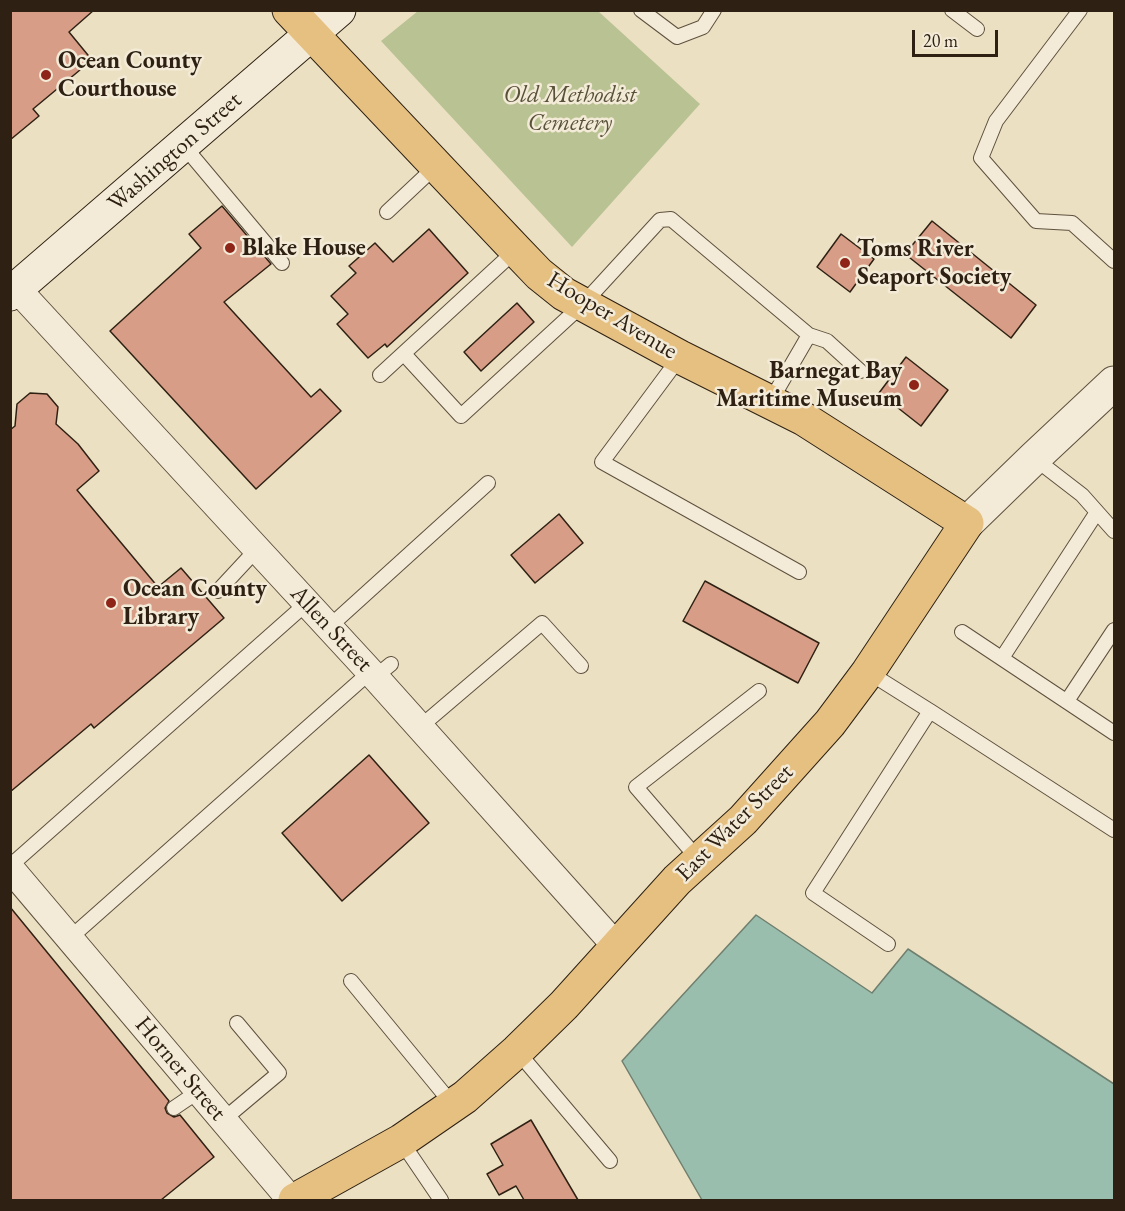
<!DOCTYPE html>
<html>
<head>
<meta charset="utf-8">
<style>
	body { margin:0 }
	#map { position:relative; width:1125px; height:1211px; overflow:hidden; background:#ece0c2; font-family:"EB Garamond",serif }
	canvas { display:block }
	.frame { position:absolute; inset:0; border:12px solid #2e2113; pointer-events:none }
	.scale { position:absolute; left:912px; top:30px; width:86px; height:27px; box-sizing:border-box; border:3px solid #2e2113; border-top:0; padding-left:8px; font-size:18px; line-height:21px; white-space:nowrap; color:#2e2113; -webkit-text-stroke:4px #f3ebd7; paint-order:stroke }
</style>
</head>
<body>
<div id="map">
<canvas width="1125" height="1211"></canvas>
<div class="frame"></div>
<div class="scale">20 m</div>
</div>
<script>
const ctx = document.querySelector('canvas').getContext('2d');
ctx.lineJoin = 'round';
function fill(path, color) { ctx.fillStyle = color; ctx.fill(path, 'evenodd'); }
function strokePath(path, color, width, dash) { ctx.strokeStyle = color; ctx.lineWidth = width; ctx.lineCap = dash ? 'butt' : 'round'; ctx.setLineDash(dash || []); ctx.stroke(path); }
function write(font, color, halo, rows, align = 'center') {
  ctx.font = font + ' "EB Garamond",serif'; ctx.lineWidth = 5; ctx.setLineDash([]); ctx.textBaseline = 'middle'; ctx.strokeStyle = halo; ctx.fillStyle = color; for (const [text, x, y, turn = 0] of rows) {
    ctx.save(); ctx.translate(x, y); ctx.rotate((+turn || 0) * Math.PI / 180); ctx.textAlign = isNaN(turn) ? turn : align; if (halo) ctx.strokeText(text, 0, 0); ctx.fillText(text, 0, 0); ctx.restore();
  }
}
fill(new Path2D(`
	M 418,11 L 598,11 L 700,104 L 572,247 L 381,41 Z`), '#b9c292');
const water = new Path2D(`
	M 756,915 L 872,993 L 908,949 L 1114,1084 L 1114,1200 L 702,1200 L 622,1061 Z`);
fill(water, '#9abead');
strokePath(water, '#6f7f6f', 1.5);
const building = new Path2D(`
	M 10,10 L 94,10 L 69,32 L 92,60 L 33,109 L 39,116 L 10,140 Z
	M 222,206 L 271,264 L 224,302 L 311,397 L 320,389 L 341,411 L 256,489 L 110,331 L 201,248 L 189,234 Z
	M 932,221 L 1036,305 L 1011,338 L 905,254 Z
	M 429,229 L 468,273 L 387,347 L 385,344 L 368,358 L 337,324 L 348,314 L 331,296 L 356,273 L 349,266 L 375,243 L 393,262 Z
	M 841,234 L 874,259 L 850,292 L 817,267 Z
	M 517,303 L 534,322 L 481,371 L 464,352 Z
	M 906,357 L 948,390 L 921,426 L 879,393 Z
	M 30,393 L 47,394 L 58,407 L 56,424 L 78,444 L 99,471 L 77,490 L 158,587 L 181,568 L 224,618 L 94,728 L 91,724 L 10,792 L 10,430 L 15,426 L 17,404 Z
	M 559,514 L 583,543 L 535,583 L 511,555 Z
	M 705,581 L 819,643 L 798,683 L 683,621 Z
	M 369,755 L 429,823 L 342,901 L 282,833 Z
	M 10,907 L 169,1101 L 165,1108 L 167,1113 L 174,1117 L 180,1115 L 214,1157 L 161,1200 L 10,1200 Z
	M 531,1120 L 578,1200 L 524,1200 L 516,1186 L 499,1195 L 487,1174 L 503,1165 L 491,1144 Z`);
fill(building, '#d89d86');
strokePath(building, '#2e2113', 1.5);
const service = new Path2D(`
	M 641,10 L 677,37 L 703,27 L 714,10
	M 952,10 L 977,29
	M 1080,10 L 996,121 L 981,158 L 1036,221 L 1072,223 L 1114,261
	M 183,145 L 282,263
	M 387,212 L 436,166
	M 404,354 L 461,416 L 582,305 L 660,220 L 671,219 L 809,335 L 827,341 L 860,371
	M 680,357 L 602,462 L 799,572
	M 380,375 L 516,250
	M 770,402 L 809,335
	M 1034,458 L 1082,495 L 1114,531
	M 218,591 L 257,549
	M 329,627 L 488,483
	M 962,632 L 1114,733
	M 1002,658 L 1097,512
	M 868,672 L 930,711 L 813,893 L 888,944
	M 375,677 L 391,664
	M 1067,701 L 1114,630
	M 930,711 L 1114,830
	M 420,727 L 542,623 L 581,666
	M 699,860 L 636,787 L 759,691
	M 10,866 L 307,603
	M 70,938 L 370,672
	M 351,981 L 453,1105
	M 517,1051 L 610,1161
	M 174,1108 L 199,1091
	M 223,1120 L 279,1073 L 237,1023
	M 401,1141 L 441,1200`);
const minor = new Path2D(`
	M 17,289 L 375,677 L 617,947
	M 10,868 L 291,1200`);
const tertiary = new Path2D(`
	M 967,523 L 1034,458 L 1114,383`);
const secondary = new Path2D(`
	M 10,294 L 339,10`);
const primary = new Path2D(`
	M 289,10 L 516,250 L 539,274 L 564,294 L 680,357 L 804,419 L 967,523 L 868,672 L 830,723 L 743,820 L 677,880 L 564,1005 L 517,1051 L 465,1097 L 401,1141 L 295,1200`);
strokePath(service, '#5e513f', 16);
strokePath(minor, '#5e513f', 29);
strokePath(tertiary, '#5e513f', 35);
strokePath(secondary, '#2e2113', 35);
strokePath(primary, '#2e2113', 35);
strokePath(service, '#f3ebd7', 14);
strokePath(minor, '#f3ebd7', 27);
strokePath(tertiary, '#f3ebd7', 33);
strokePath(secondary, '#f3ebd7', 33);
strokePath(primary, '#e6c081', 33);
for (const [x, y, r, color] of [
	[46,75,6,"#8f2418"],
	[230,248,6,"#8f2418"],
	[845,263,6,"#8f2418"],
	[914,385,6,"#8f2418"],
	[111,603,6,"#8f2418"]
]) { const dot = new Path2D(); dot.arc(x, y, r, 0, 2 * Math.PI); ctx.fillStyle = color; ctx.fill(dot); strokePath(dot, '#f3ebd7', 2); }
write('bold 24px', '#2e2113', '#f3ebd7', [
	["Ocean County",58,61],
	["Courthouse",58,89],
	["Blake House",242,248],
	["Toms River",857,249],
	["Seaport Society",857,277],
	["Barnegat Bay",902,371,"right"],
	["Maritime Museum",902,399,"right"],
	["Ocean County",123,589],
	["Library",123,617]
], 'left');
write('italic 24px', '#585139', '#f3ebd7', [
	["Old Methodist",570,95],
	["Cemetery",570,123]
]);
write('24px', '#2e2113', '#f3ebd7', [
	["Washington Street",175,152,-41],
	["Hooper Avenue",612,316,31],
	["Allen Street",331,629,47],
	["East Water Street",735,823,-45],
	["Horner Street",180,1069,50]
]);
</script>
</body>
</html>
